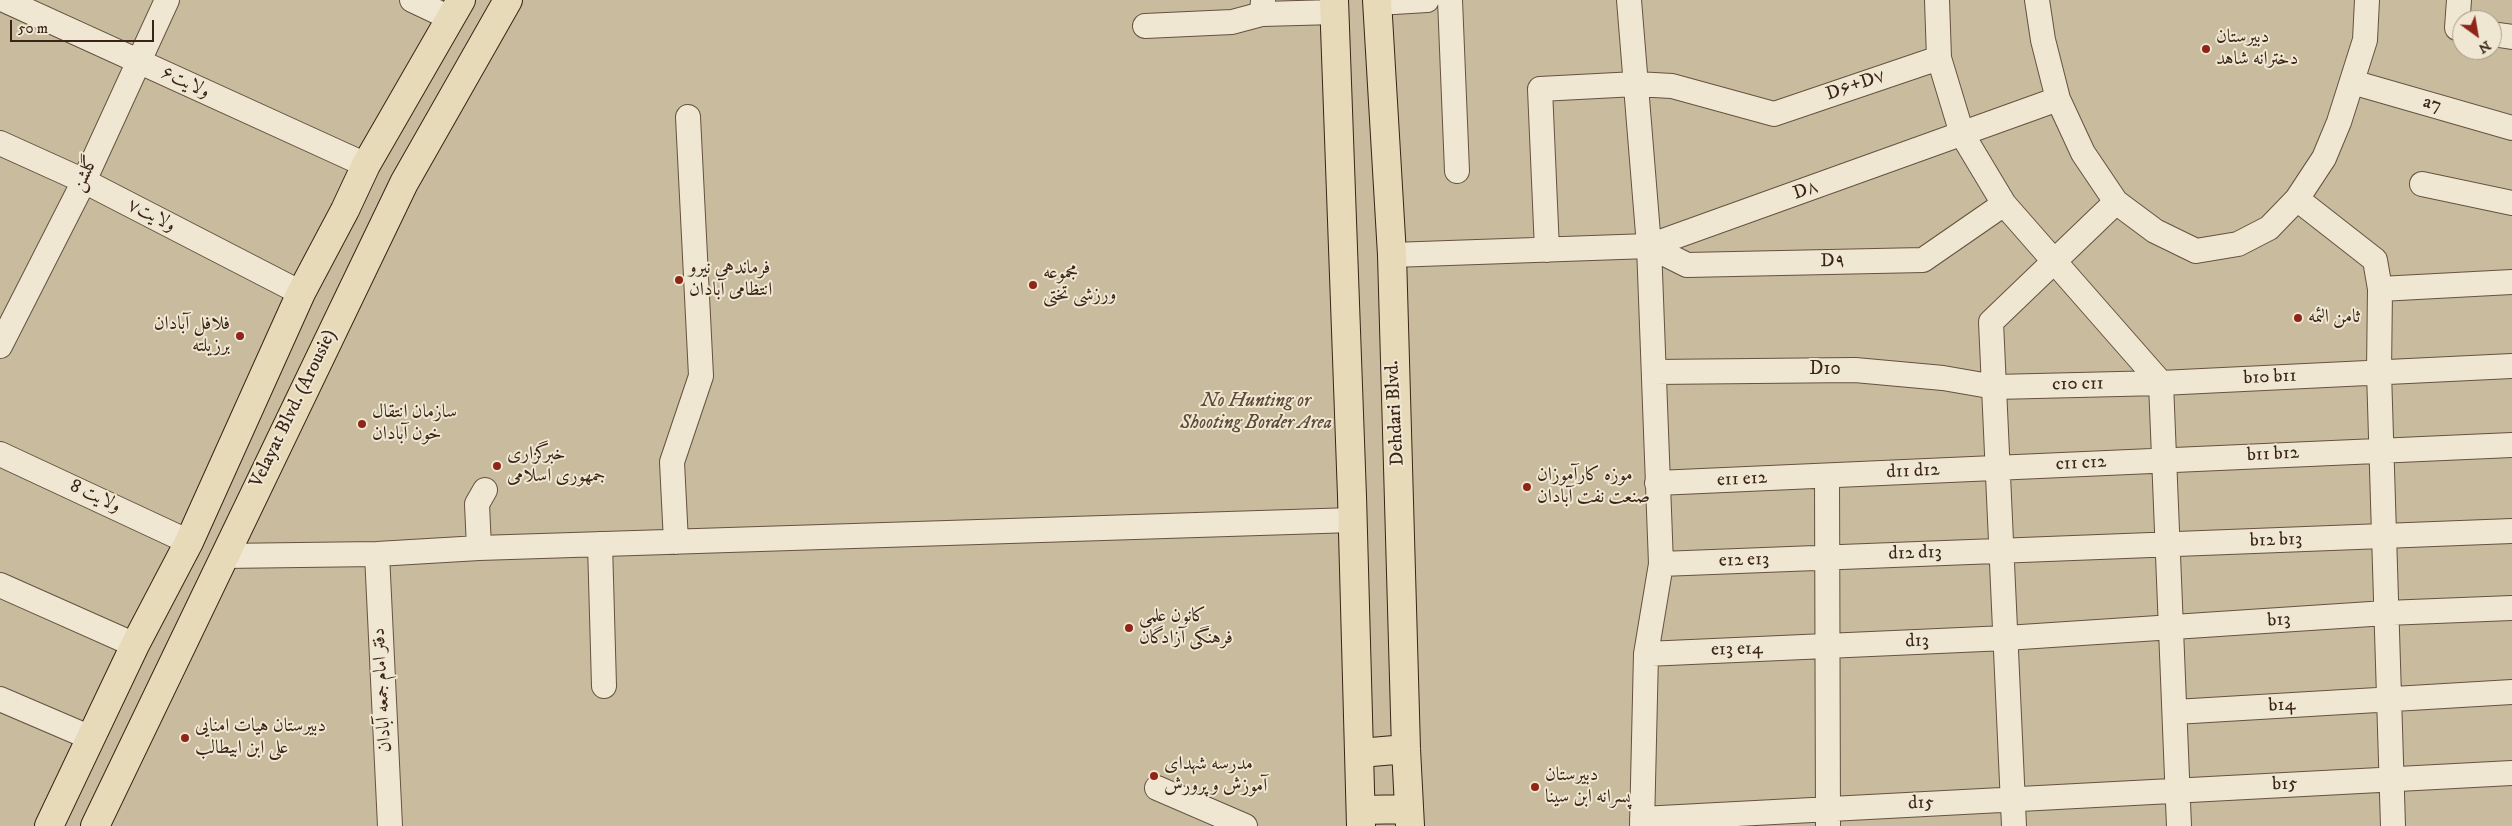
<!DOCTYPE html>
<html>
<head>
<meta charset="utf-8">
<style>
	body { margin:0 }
	#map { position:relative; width:2512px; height:826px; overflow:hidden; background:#e6dab9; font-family:"IM FELL DW Pica",serif }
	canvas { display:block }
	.north { position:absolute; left:2452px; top:10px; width:50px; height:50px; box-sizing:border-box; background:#efe7d2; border:1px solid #a79987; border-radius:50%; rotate:148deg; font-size:14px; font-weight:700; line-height:20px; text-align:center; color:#3a2417 }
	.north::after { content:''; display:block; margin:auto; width:18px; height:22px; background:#8f2418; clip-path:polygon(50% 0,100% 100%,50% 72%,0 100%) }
	.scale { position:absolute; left:10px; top:20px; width:144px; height:22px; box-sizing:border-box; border:2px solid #3a2417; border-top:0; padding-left:6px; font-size:15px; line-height:18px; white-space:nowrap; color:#3a2417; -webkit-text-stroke:4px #efe7d2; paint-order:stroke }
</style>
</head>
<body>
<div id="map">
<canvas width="2512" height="826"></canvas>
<div class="north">N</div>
<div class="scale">50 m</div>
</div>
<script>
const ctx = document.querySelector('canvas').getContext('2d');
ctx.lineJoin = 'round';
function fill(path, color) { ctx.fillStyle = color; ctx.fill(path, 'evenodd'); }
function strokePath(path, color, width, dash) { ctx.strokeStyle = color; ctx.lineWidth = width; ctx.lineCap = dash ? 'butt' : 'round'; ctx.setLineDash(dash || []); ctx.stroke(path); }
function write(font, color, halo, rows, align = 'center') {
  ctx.font = font + ' "IM FELL DW Pica",Amiri,serif'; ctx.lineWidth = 4; ctx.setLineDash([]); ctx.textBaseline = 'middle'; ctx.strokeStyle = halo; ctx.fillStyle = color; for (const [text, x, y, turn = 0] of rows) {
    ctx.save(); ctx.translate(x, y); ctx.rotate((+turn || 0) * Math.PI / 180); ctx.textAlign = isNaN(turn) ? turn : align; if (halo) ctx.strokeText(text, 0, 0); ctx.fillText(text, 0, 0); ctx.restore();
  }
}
fill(new Path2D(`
	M 0,0 L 2512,0 L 2512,826 L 0,826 ZM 2462,20 L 2492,20 L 2492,50 L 2462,50 Z`), '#c9bb9d');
const minor = new Path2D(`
	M 4,0 L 366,165
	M 412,0 L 450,18
	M 1263,0 L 1262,14 L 1335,12
	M 1450,0 L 1457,171
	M 1629,0 L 1649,246 L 1661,564 L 1646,654 L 1642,826
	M 1937,0 L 1939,58 L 1962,134 L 2004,204 L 2161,383 L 2179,826
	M 2037,0 L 2043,40 L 2058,99 L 2083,153 L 2116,202 L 2155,231 L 2196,251 L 2238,244 L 2269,228 L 2297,199 L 2324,158 L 2339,122 L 2365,40 L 2367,0
	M 2459,0 L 2457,28 L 2462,29
	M 1377,3 L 1427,0
	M 1145,26 L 1232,22 L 1262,14
	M 2492,34 L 2512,37
	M 2352,82 L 2512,128
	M 0,143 L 84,181 L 301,293
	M 2422,184 L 2512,203
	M 2297,199 L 2375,260 L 2380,289 L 2379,372 L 2393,826
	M 1649,246 L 1687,265 L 1923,260 L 2004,204
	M 1547,250 L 1540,89 L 1636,84 L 1672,86 L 1774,114 L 1939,58
	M 1392,255 L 1649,246 L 2058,99
	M 2380,289 L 2512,282
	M 0,346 L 84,181 L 167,0
	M 1654,372 L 1855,370 L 1943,378 L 1995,387 L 2161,383 L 2512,366
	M 0,454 L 189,542
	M 1827,476 L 1828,826
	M 1657,483 L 2512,445
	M 676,542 L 672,462 L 701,376 L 688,117
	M 600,544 L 604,686
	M 479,548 L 477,504 L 485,490
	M 377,554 L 390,826
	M 223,556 L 377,554 L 479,548 L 1353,520
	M 1661,564 L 2512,531
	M 0,585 L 135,645
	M 1646,654 L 2006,638 L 2386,613 L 2512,608
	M 0,699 L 91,738
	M 2175,712 L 2512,692
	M 1157,788 L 1245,826
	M 1642,819 L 2512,773
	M 2014,826 L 1991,322 L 2116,202`);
const major = new Path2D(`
	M 1334,0 L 1352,496 L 1361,826
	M 1377,0 L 1392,255 L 1406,749 L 1410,826
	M 1360,753 L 1406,749
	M 1361,810 L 1409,809
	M 49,826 L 135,645 L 189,542 L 301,293 L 345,210 L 366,165 L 461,0
	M 95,826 L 404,183 L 508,0`);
strokePath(minor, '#655240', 26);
strokePath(major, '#3a2417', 30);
strokePath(minor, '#efe7d2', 24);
strokePath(major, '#e6dab9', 28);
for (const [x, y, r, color] of [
	[2206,49,5,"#8f2418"],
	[679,280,5,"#8f2418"],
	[1033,285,5,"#8f2418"],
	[2298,318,5,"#8f2418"],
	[240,336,5,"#8f2418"],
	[362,424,5,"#8f2418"],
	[497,466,5,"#8f2418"],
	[1527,487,5,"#8f2418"],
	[1129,628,5,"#8f2418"],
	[185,738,5,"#8f2418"],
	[1154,776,5,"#8f2418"],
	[1535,787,5,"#8f2418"]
]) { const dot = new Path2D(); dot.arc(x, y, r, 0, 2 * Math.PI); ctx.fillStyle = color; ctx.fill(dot); strokePath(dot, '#efe7d2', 2); }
write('19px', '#3a2417', '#efe7d2', [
	["دبیرستان",2216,38],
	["دخترانه شاهد",2216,60],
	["فرماندهی نیرو",689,269],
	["انتظامی آبادان",689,291],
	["مجموعه",1043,274],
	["ورزشی تختی",1043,296],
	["ثامن الئمه",2308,318],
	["فلافل آبادان",230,325,"right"],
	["برزیلته",230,347,"right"],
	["سازمان انتقال",372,413],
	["خون آبادان",372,435],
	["خبرگزاری",507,455],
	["جمهوری اسلامی",507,477],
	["موزه کارآموزان",1537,476],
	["صنعت نفت آبادان",1537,498],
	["کانون علمی",1139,617],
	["فرهنگی آزادگان",1139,639],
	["دبیرستان هیات امنایی",195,727],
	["علی ابن ابیطالب",195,749],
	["مدرسه شهدای",1164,765],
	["آموزش و پرورش",1164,787],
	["دبیرستان",1545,776],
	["پسرانه ابن سینا",1545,798]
], 'left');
write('19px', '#3a2417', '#efe7d2', [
	["ولایت۶",185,83,25],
	["D۶+D۷",1856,86,-19],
	["a7",2432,105,16],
	["گلشن",86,174,-65],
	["D۸",1806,191,-20],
	["ولایت۷",151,216,27],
	["D۹",1833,262,-1],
	["D10",1825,370],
	["b10 b11",2270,378,-3],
	["c10 c11",2078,385,-1],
	["Velayat Blvd. (Arousie)",294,409,-64],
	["Dehdari Blvd.",1396,413,-93],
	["b11 b12",2273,455,-3],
	["c11 c12",2081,464,-3],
	["d11 d12",1913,472,-3],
	["e11 e12",1742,480,-3],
	["ولایت 8",95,497,25],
	["b12 b13",2276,541,-2],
	["d12 d13",1915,554,-2],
	["e12 e13",1744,561,-2],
	["b13",2279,621,-4],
	["d13",1917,642,-3],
	["e13 e14",1737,650,-2],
	["دفتر امام جمعه آبادان",383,690,-93],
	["b14",2282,706,-3],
	["b15",2285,785,-3],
	["d15",1921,804,-3]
]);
write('italic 19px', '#5e4a38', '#efe7d2', [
	["No Hunting or",1256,402],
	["Shooting Border Area",1256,424]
]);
</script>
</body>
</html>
